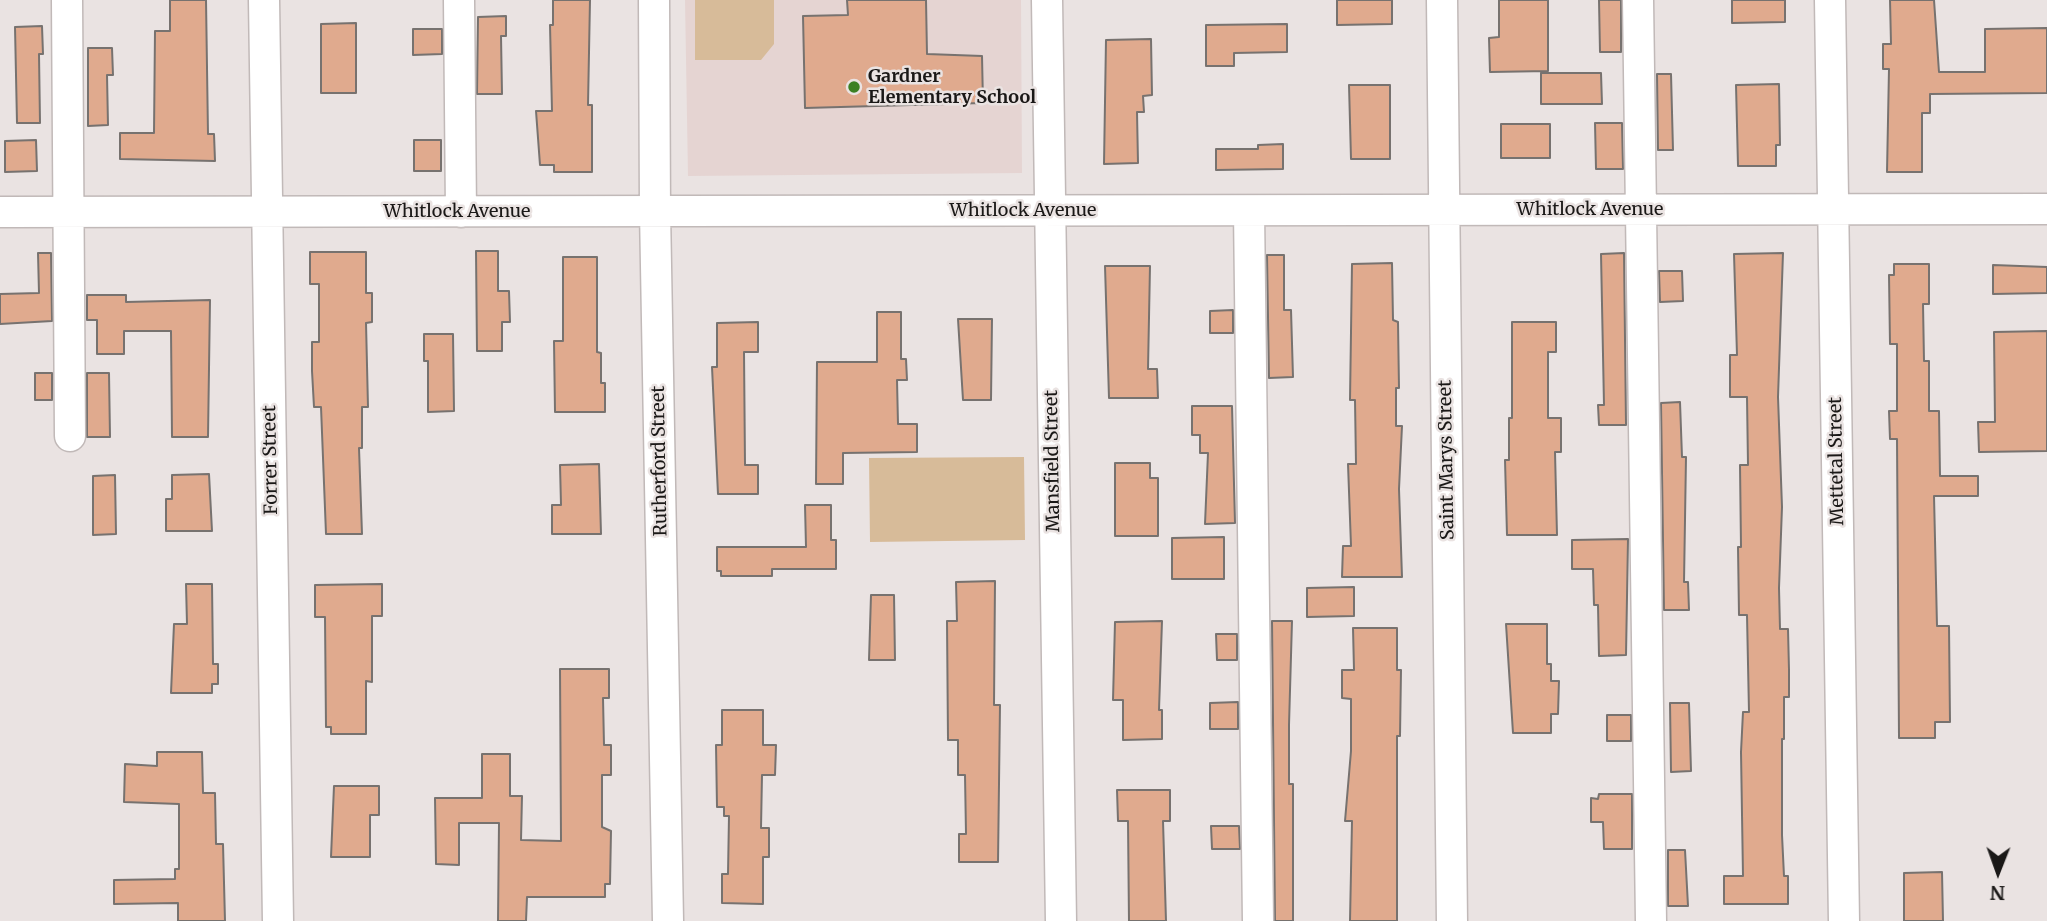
<!DOCTYPE html>
<html>
<head>
<meta charset="utf-8">
<style>
	body { margin:0 }
	#map { position:relative; width:2047px; height:921px; overflow:hidden; background:#eae3e2; font-family:Merriweather,serif }
	canvas { display:block }
	.north { position:absolute; left:1963px; top:837px; width:70px; height:70px; -webkit-text-stroke:5px #eae3e2; paint-order:stroke; rotate:181deg; font-size:19px; font-weight:700; line-height:28px; text-align:center; color:#1a1817 }
	.north::after { content:''; display:block; margin:auto; width:24px; height:32px; background:#1a1817; clip-path:polygon(50% 0,100% 100%,50% 72%,0 100%) }
</style>
</head>
<body>
<div id="map">
<canvas width="2047" height="921"></canvas>
<div class="north">N</div>
</div>
<script>
const ctx = document.querySelector('canvas').getContext('2d');
ctx.lineJoin = 'round';
function fill(path, color) { ctx.fillStyle = color; ctx.fill(path, 'evenodd'); }
function strokePath(path, color, width, dash) { ctx.strokeStyle = color; ctx.lineWidth = width; ctx.lineCap = dash ? 'butt' : 'round'; ctx.setLineDash(dash || []); ctx.stroke(path); }
function write(font, color, halo, rows, align = 'center') {
  ctx.font = font + ' Merriweather,serif'; ctx.lineWidth = 5; ctx.setLineDash([]); ctx.textBaseline = 'middle'; ctx.strokeStyle = halo; ctx.fillStyle = color; for (const [text, x, y, turn = 0] of rows) {
    ctx.save(); ctx.translate(x, y); ctx.rotate((+turn || 0) * Math.PI / 180); ctx.textAlign = isNaN(turn) ? turn : align; if (halo) ctx.strokeText(text, 0, 0); ctx.fillText(text, 0, 0); ctx.restore();
  }
}
fill(new Path2D(`
	M 685,0 L 1021,0 L 1022,173 L 688,176 Z`), '#e5d4d2');
fill(new Path2D(`
	M 695,0 L 774,0 L 774,44 L 761,60 L 695,60 Z
	M 1024,457 L 1025,540 L 870,542 L 869,458 Z`), '#d7bb99');
const building = new Path2D(`
	M 170,0 L 206,0 L 208,134 L 214,134 L 215,161 L 120,159 L 120,133 L 154,133 L 155,31 L 170,31 Z
	M 553,0 L 590,0 L 588,105 L 592,105 L 592,172 L 554,172 L 554,165 L 540,165 L 536,111 L 552,111 L 550,25 L 553,25 Z
	M 847,0 L 926,0 L 927,54 L 982,56 L 983,103 L 805,108 L 803,16 L 848,15 Z
	M 1337,0 L 1392,0 L 1392,24 L 1337,25 Z
	M 1499,0 L 1548,0 L 1548,71 L 1490,72 L 1489,38 L 1499,37 Z
	M 1599,0 L 1621,0 L 1621,52 L 1600,52 Z
	M 1732,0 L 1785,0 L 1785,22 L 1732,23 Z
	M 1890,0 L 1934,0 L 1939,72 L 1985,72 L 1985,29 L 2047,28 L 2047,93 L 1930,94 L 1930,113 L 1922,113 L 1922,172 L 1887,172 L 1889,69 L 1883,69 L 1883,44 L 1891,44 Z
	M 506,16 L 506,36 L 501,36 L 502,94 L 477,94 L 478,17 Z
	M 356,23 L 356,93 L 321,93 L 321,24 Z
	M 1287,24 L 1287,52 L 1234,53 L 1234,66 L 1206,66 L 1206,25 Z
	M 42,26 L 43,54 L 39,54 L 40,123 L 17,123 L 15,27 Z
	M 413,29 L 442,29 L 442,54 L 413,55 Z
	M 1151,39 L 1152,95 L 1143,96 L 1144,112 L 1137,112 L 1138,163 L 1104,164 L 1106,40 Z
	M 88,48 L 112,48 L 113,75 L 107,75 L 108,125 L 88,126 Z
	M 1541,73 L 1601,73 L 1602,104 L 1541,104 Z
	M 1657,74 L 1671,74 L 1673,150 L 1658,150 Z
	M 1779,84 L 1780,145 L 1776,145 L 1776,166 L 1738,166 L 1736,85 Z
	M 1349,85 L 1390,85 L 1390,159 L 1351,159 Z
	M 1595,123 L 1622,123 L 1623,169 L 1596,169 Z
	M 1501,124 L 1550,124 L 1550,158 L 1501,158 Z
	M 36,140 L 37,171 L 5,172 L 5,141 Z
	M 414,140 L 441,140 L 441,171 L 414,171 Z
	M 1283,144 L 1283,169 L 1216,170 L 1216,149 L 1258,149 L 1258,145 Z
	M 476,251 L 498,251 L 498,291 L 509,291 L 510,322 L 502,322 L 502,351 L 477,351 Z
	M 310,252 L 366,252 L 366,293 L 372,293 L 372,322 L 366,323 L 368,407 L 362,407 L 362,448 L 359,448 L 362,534 L 326,534 L 321,407 L 314,407 L 312,371 L 312,342 L 319,342 L 319,284 L 310,284 Z
	M 38,253 L 51,253 L 52,321 L 0,324 L 0,294 L 39,293 Z
	M 1624,253 L 1626,425 L 1599,425 L 1598,405 L 1604,405 L 1601,254 Z
	M 1783,253 L 1778,397 L 1782,507 L 1779,588 L 1780,629 L 1788,629 L 1789,670 L 1789,697 L 1784,697 L 1784,739 L 1782,739 L 1782,835 L 1784,876 L 1788,876 L 1788,904 L 1724,904 L 1724,876 L 1743,876 L 1741,752 L 1743,712 L 1749,712 L 1747,615 L 1739,615 L 1738,547 L 1741,547 L 1740,465 L 1748,465 L 1747,397 L 1730,397 L 1730,355 L 1737,355 L 1734,254 Z
	M 1267,255 L 1284,255 L 1284,310 L 1291,310 L 1293,377 L 1269,378 Z
	M 563,257 L 597,257 L 597,352 L 601,353 L 601,383 L 605,383 L 605,412 L 555,412 L 554,341 L 563,341 Z
	M 1392,263 L 1393,320 L 1398,322 L 1399,388 L 1396,388 L 1396,426 L 1402,426 L 1399,489 L 1402,577 L 1342,577 L 1343,546 L 1351,546 L 1348,464 L 1356,464 L 1355,400 L 1350,400 L 1352,264 Z
	M 1894,264 L 1929,264 L 1929,304 L 1923,304 L 1924,361 L 1929,361 L 1929,411 L 1939,411 L 1940,476 L 1978,476 L 1978,496 L 1934,496 L 1937,626 L 1949,626 L 1950,722 L 1935,722 L 1935,738 L 1899,738 L 1897,439 L 1890,439 L 1889,411 L 1897,411 L 1897,344 L 1890,344 L 1889,275 L 1894,275 Z
	M 1993,265 L 2047,267 L 2047,293 L 1993,294 Z
	M 1105,266 L 1150,266 L 1148,369 L 1157,369 L 1158,398 L 1109,398 Z
	M 1659,271 L 1682,271 L 1683,301 L 1660,302 Z
	M 87,295 L 126,295 L 126,302 L 210,300 L 208,437 L 172,437 L 171,331 L 124,331 L 124,354 L 97,354 L 97,320 L 87,320 Z
	M 1233,310 L 1233,333 L 1210,333 L 1210,311 Z
	M 877,312 L 901,312 L 901,359 L 906,359 L 907,380 L 897,380 L 898,424 L 917,424 L 917,452 L 843,453 L 843,484 L 816,484 L 817,362 L 877,362 Z
	M 958,319 L 992,319 L 991,400 L 963,400 Z
	M 758,322 L 758,352 L 744,352 L 745,465 L 758,465 L 758,494 L 718,494 L 712,367 L 717,367 L 717,323 Z
	M 1512,322 L 1556,322 L 1556,352 L 1548,352 L 1548,418 L 1561,418 L 1561,452 L 1555,452 L 1557,535 L 1507,535 L 1505,460 L 1509,460 L 1509,418 L 1512,418 Z
	M 2047,331 L 2047,451 L 1979,452 L 1978,422 L 1995,422 L 1994,332 Z
	M 424,334 L 453,334 L 454,411 L 428,412 L 428,361 L 424,361 Z
	M 35,373 L 52,373 L 52,400 L 35,400 Z
	M 87,373 L 109,373 L 110,437 L 87,437 Z
	M 1680,402 L 1682,457 L 1686,457 L 1684,582 L 1688,582 L 1689,610 L 1664,610 L 1661,403 Z
	M 1192,406 L 1232,406 L 1235,523 L 1205,524 L 1208,453 L 1200,453 L 1200,435 L 1192,435 Z
	M 1115,463 L 1150,463 L 1150,478 L 1158,478 L 1158,536 L 1115,536 Z
	M 599,464 L 601,534 L 552,534 L 552,505 L 561,505 L 560,465 Z
	M 209,474 L 212,531 L 166,531 L 166,499 L 172,499 L 172,475 Z
	M 115,475 L 116,534 L 93,535 L 93,476 Z
	M 805,505 L 831,505 L 831,540 L 836,540 L 836,569 L 772,569 L 772,576 L 721,576 L 721,571 L 717,571 L 717,547 L 806,547 Z
	M 1224,537 L 1224,579 L 1172,579 L 1172,538 Z
	M 1628,539 L 1626,655 L 1599,656 L 1598,605 L 1594,605 L 1593,569 L 1572,569 L 1572,540 Z
	M 995,581 L 994,705 L 1000,705 L 998,862 L 959,862 L 959,834 L 966,834 L 965,775 L 958,775 L 958,740 L 948,740 L 947,621 L 957,621 L 956,582 Z
	M 186,584 L 212,584 L 213,664 L 218,664 L 218,684 L 212,684 L 212,693 L 171,693 L 174,624 L 187,624 Z
	M 382,584 L 382,616 L 372,616 L 372,682 L 366,681 L 366,734 L 331,734 L 331,727 L 326,727 L 325,617 L 315,617 L 315,585 Z
	M 1354,587 L 1354,616 L 1307,617 L 1307,588 Z
	M 871,595 L 894,595 L 895,660 L 869,660 Z
	M 1162,621 L 1159,710 L 1162,710 L 1162,739 L 1123,740 L 1123,700 L 1113,700 L 1115,622 Z
	M 1272,621 L 1292,621 L 1289,725 L 1289,784 L 1293,784 L 1293,921 L 1275,921 Z
	M 1506,624 L 1547,624 L 1547,664 L 1551,664 L 1551,681 L 1559,681 L 1558,714 L 1551,714 L 1551,733 L 1513,733 Z
	M 1353,628 L 1397,628 L 1397,670 L 1401,670 L 1400,736 L 1397,736 L 1397,921 L 1350,921 L 1352,821 L 1345,821 L 1351,751 L 1351,699 L 1342,698 L 1342,670 L 1354,670 Z
	M 1216,634 L 1237,634 L 1237,660 L 1217,660 Z
	M 560,669 L 609,669 L 609,698 L 603,698 L 604,745 L 611,745 L 611,775 L 602,775 L 602,827 L 611,831 L 610,884 L 605,884 L 605,897 L 527,897 L 526,921 L 498,921 L 499,823 L 459,823 L 459,865 L 436,864 L 435,798 L 482,798 L 482,754 L 510,754 L 510,796 L 522,796 L 521,840 L 561,841 Z
	M 1238,702 L 1238,729 L 1210,729 L 1210,703 Z
	M 1670,703 L 1689,703 L 1691,771 L 1671,772 Z
	M 722,710 L 763,710 L 763,745 L 776,745 L 775,775 L 762,775 L 761,828 L 769,828 L 769,857 L 763,857 L 763,904 L 722,903 L 722,874 L 728,874 L 729,816 L 724,816 L 724,807 L 717,807 L 716,745 L 722,745 Z
	M 1607,715 L 1631,715 L 1631,741 L 1607,741 Z
	M 157,752 L 202,752 L 203,793 L 215,793 L 216,844 L 223,844 L 225,921 L 178,921 L 178,903 L 114,904 L 114,880 L 175,879 L 175,869 L 179,869 L 179,804 L 124,802 L 125,764 L 157,766 Z
	M 334,786 L 379,786 L 379,815 L 370,815 L 370,857 L 331,857 Z
	M 1117,790 L 1170,790 L 1170,821 L 1163,821 L 1166,921 L 1129,921 L 1128,821 L 1118,821 Z
	M 1599,794 L 1632,794 L 1632,849 L 1604,849 L 1603,822 L 1591,822 L 1591,798 L 1598,799 Z
	M 1211,826 L 1239,826 L 1240,849 L 1212,849 Z
	M 1668,850 L 1685,850 L 1688,906 L 1668,906 Z
	M 1942,872 L 1943,921 L 1904,921 L 1904,873 Z`);
fill(building, '#e0aa8e');
strokePath(building, '#77726f', 2);
const minor = new Path2D(`
	M 67,0 L 70,436
	M 264,0 L 278,921
	M 459,0 L 461,212
	M 654,0 L 655,211 L 668,921
	M 1047,0 L 1061,921
	M 1442,0 L 1452,921
	M 1638,0 L 1651,921
	M 1830,0 L 1844,921
	M 1249,211 L 1258,921
	M 0,212 L 2047,209`);
strokePath(minor, '#c1b9b8', 33);
strokePath(minor, '#fff', 30);
for (const [x, y, r, color] of [
	[854,87,7,"#3c8023"]
]) { const dot = new Path2D(); dot.arc(x, y, r, 0, 2 * Math.PI); ctx.fillStyle = color; ctx.fill(dot); strokePath(dot, '#eae3e2', 2.5); }
write('bold 18px', '#1a1817', '#eae3e2', [
	["Gardner",868,77],
	["Elementary School",868,98]
], 'left');
write('18px', '#1a1817', '#eae3e2', [
	["Whitlock Avenue",1590,210],
	["Whitlock Avenue",1023,211],
	["Whitlock Avenue",457,212],
	["Forrer Street",271,460,-91],
	["Saint Marys Street",1447,460,-91],
	["Rutherford Street",660,461,-91],
	["Mansfield Street",1053,461,-91],
	["Mettetal Street",1837,461,-91]
]);
</script>
</body>
</html>
